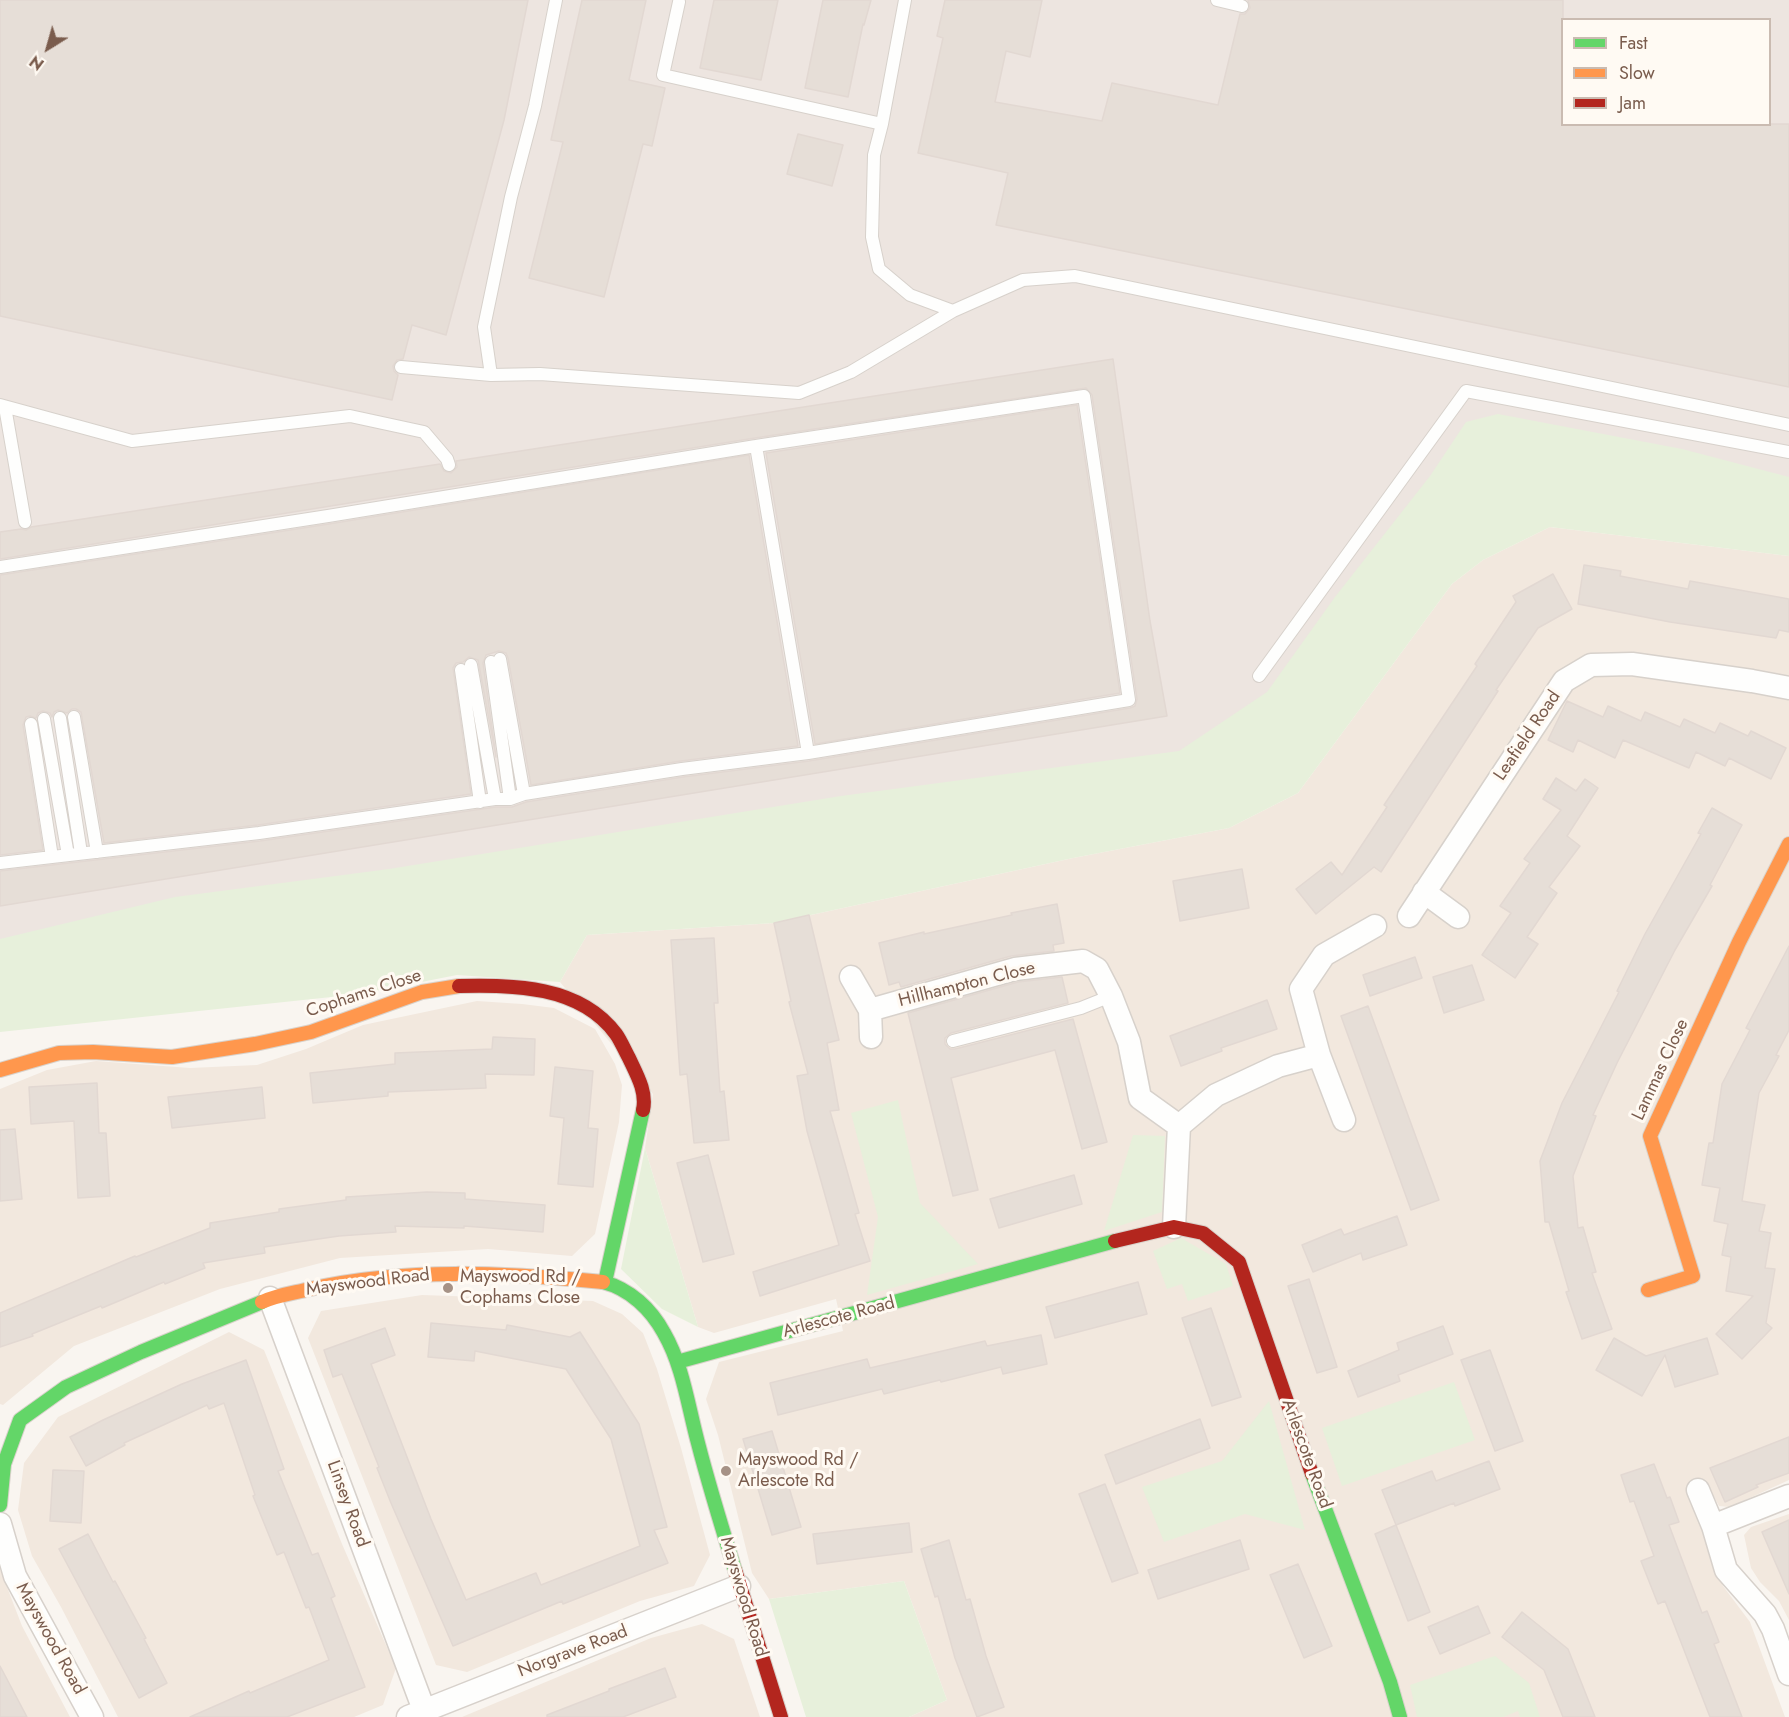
<!DOCTYPE html>
<html>
<head>
<meta charset="utf-8">
<style>
	body { margin:0 }
	#map { position:relative; width:1789px; height:1717px; overflow:hidden; background:#f9f5f0; font-family:Jost,sans-serif }
	canvas { display:block }
	.legend { position:absolute; left:1561px; top:18px; width:210px; height:108px; box-sizing:border-box; background:#fffaf3; border:2px solid #cabbb1; margin:0; padding:8px 10px; list-style:none; font-size:18px; color:#7a5c4d }
	.legend li { display:flex; align-items:center; gap:12px; height:30px }
	.legend b { width:30px; border:2px solid #cabbb1 }
	.north { position:absolute; left:18px; top:18px; width:60px; height:60px; -webkit-text-stroke:4px #fffaf3; paint-order:stroke; rotate:217deg; font-size:16px; font-weight:700; line-height:24px; text-align:center; color:#7a5c4d }
	.north::after { content:''; display:block; margin:auto; width:21px; height:27px; background:#7a5c4d; clip-path:polygon(50% 0,100% 100%,50% 72%,0 100%) }
</style>
</head>
<body>
<div id="map">
<canvas width="1789" height="1717"></canvas>
<ul class="legend">
<li><b style="height:8px;background:#63d668"></b>Fast</li>
<li><b style="height:8px;background:#ff974d"></b>Slow</li>
<li><b style="height:8px;background:#b3261e"></b>Jam</li>
</ul>
<div class="north">N</div>
</div>
<script>
const ctx = document.querySelector('canvas').getContext('2d');
ctx.lineJoin = 'round';
function fill(path, color) { ctx.fillStyle = color; ctx.fill(path, 'evenodd'); }
function strokePath(path, color, width, dash) { ctx.strokeStyle = color; ctx.lineWidth = width; ctx.lineCap = dash ? 'butt' : 'round'; ctx.setLineDash(dash || []); ctx.stroke(path); }
function write(font, color, halo, rows, align = 'center') {
  ctx.font = font + ' Jost,sans-serif'; ctx.lineWidth = 6; ctx.setLineDash([]); ctx.textBaseline = 'middle'; ctx.strokeStyle = halo; ctx.fillStyle = color; for (const [text, x, y, turn = 0] of rows) {
    ctx.save(); ctx.translate(x, y); ctx.rotate((+turn || 0) * Math.PI / 180); ctx.textAlign = isNaN(turn) ? turn : align; if (halo) ctx.strokeText(text, 0, 0); ctx.fillText(text, 0, 0); ctx.restore();
  }
}
fill(new Path2D(`
	M 1550,527 L 1789,556 L 1789,1480 L 1730,1507 L 1719,1506 L 1706,1482 L 1688,1488 L 1723,1586 L 1750,1622 L 1785,1717 L 909,1717 L 947,1700 L 904,1581 L 769,1599 L 752,1573 L 718,1435 L 706,1399 L 719,1362 L 843,1331 L 836,1299 L 714,1333 L 698,1327 L 645,1148 L 653,1094 L 560,982 L 587,935 L 774,923 L 1073,858 L 1229,828 L 1298,793 L 1452,584 L 1483,560 Z
	M 477,1001 L 522,1004 L 554,1008 L 595,1029 L 615,1064 L 622,1085 L 619,1122 L 595,1234 L 572,1256 L 488,1249 L 340,1258 L 220,1289 L 74,1346 L 3,1405 L 0,1404 L 0,1089 L 47,1070 L 96,1061 L 190,1068 L 257,1065 L 306,1049 L 363,1025 Z
	M 422,1295 L 593,1301 L 622,1314 L 643,1333 L 657,1369 L 681,1448 L 710,1555 L 694,1586 L 640,1601 L 467,1672 L 436,1665 L 308,1338 L 321,1311 Z
	M 229,1332 L 264,1350 L 342,1544 L 396,1668 L 383,1705 L 354,1717 L 118,1717 L 61,1607 L 32,1556 L 18,1510 L 24,1463 L 58,1417 Z
	M 1789,1514 L 1789,1620 L 1779,1601 L 1760,1582 L 1751,1568 L 1744,1535 L 1751,1527 Z
	M 0,1569 L 22,1626 L 70,1717 L 0,1717 Z
	M 702,1624 L 734,1639 L 760,1717 L 462,1717 L 651,1638 Z`), '#f2e8de');
fill(new Path2D(`
	M 0,0 L 1789,0 L 1789,535 L 1506,507 L 1285,772 L 0,1025 ZM 1562,20 L 1770,20 L 1770,124 L 1562,124 Z`), '#ede5e0');
fill(new Path2D(`
	M 1498,414 L 1682,449 L 1789,477 L 1789,556 L 1550,527 L 1483,560 L 1452,584 L 1298,793 L 1229,828 L 1073,858 L 774,923 L 587,935 L 560,982 L 457,975 L 360,994 L 0,1032 L 0,939 L 175,897 L 389,869 L 841,796 L 1179,751 L 1267,692 L 1335,597 L 1430,476 L 1466,422 Z
	M 898,1100 L 920,1203 L 978,1264 L 867,1295 L 878,1217 L 851,1113 Z
	M 1133,1135 L 1165,1136 L 1162,1212 L 1104,1231 Z
	M 645,1148 L 698,1327 L 662,1309 L 621,1269 Z
	M 1181,1238 L 1226,1264 L 1233,1286 L 1188,1301 L 1182,1284 L 1167,1289 L 1153,1251 Z
	M 1454,1382 L 1475,1440 L 1342,1486 L 1322,1428 Z
	M 1269,1401 L 1305,1530 L 1245,1514 L 1164,1542 L 1142,1487 L 1222,1461 Z
	M 904,1581 L 947,1700 L 909,1717 L 806,1717 L 769,1599 Z
	M 1495,1656 L 1529,1683 L 1540,1717 L 1520,1717 L 1518,1711 L 1503,1717 L 1417,1717 L 1410,1685 Z`), '#e7f0db');
const building = new Path2D(`
	M 0,0 L 528,0 L 504,120 L 446,335 L 412,325 L 403,359 L 397,360 L 393,366 L 394,371 L 398,375 L 392,400 L 0,316 Z
	M 582,0 L 646,0 L 629,80 L 665,88 L 652,146 L 643,144 L 604,297 L 529,278 L 563,142 L 551,140 Z
	M 714,0 L 778,0 L 761,80 L 700,68 Z
	M 823,0 L 871,0 L 864,25 L 863,24 L 848,97 L 805,88 Z
	M 945,0 L 1042,0 L 1030,57 L 1006,51 L 995,102 L 1102,121 L 1112,83 L 1218,105 L 1240,14 L 1245,14 L 1250,8 L 1248,0 L 1563,0 L 1563,124 L 1789,124 L 1789,387 L 996,225 L 1008,173 L 918,153 L 943,38 L 937,36 Z
	M 798,134 L 843,145 L 832,186 L 787,174 Z
	M 1113,359 L 1150,621 L 1167,716 L 0,906 L 0,871 L 260,841 L 496,807 L 512,807 L 526,802 L 683,777 L 809,761 L 1130,708 L 1135,706 L 1137,699 L 1092,395 L 1086,388 L 755,438 L 0,559 L 0,532 L 21,529 L 26,530 L 31,527 L 440,464 L 444,471 L 451,473 L 457,467 L 456,461 Z
	M 1077,405 L 1120,693 L 815,744 L 766,453 Z
	M 749,455 L 798,746 L 681,761 L 531,785 L 508,658 L 506,653 L 499,651 L 486,655 L 483,663 L 496,757 L 478,660 L 469,657 L 463,662 L 456,663 L 453,668 L 471,794 L 258,825 L 104,843 L 81,712 L 76,709 L 72,709 L 67,713 L 58,710 L 54,712 L 52,717 L 50,713 L 43,711 L 38,713 L 36,718 L 30,716 L 26,717 L 23,725 L 43,850 L 0,855 L 0,575 L 329,524 Z
	M 1584,565 L 1621,571 L 1620,576 L 1688,589 L 1690,581 L 1789,599 L 1789,632 L 1779,630 L 1776,638 L 1670,622 L 1578,604 Z
	M 1553,574 L 1572,609 L 1538,628 L 1496,690 L 1498,691 L 1381,872 L 1374,867 L 1316,914 L 1296,889 L 1331,862 L 1342,875 L 1387,807 L 1384,805 L 1477,666 L 1475,664 L 1516,602 L 1513,596 Z
	M 1567,701 L 1603,717 L 1608,706 L 1641,721 L 1645,712 L 1680,727 L 1684,719 L 1715,733 L 1720,723 L 1748,736 L 1751,731 L 1786,748 L 1771,779 L 1729,758 L 1725,766 L 1696,752 L 1689,768 L 1623,740 L 1615,758 L 1578,740 L 1573,752 L 1548,740 Z
	M 1556,778 L 1576,791 L 1585,779 L 1598,788 L 1567,836 L 1580,846 L 1549,887 L 1557,893 L 1527,937 L 1538,944 L 1515,978 L 1482,955 L 1511,913 L 1500,906 L 1530,863 L 1524,859 L 1561,810 L 1543,799 Z
	M 1712,808 L 1742,825 L 1710,885 L 1712,886 L 1675,950 L 1617,1063 L 1593,1115 L 1596,1116 L 1573,1176 L 1578,1228 L 1583,1227 L 1596,1272 L 1592,1273 L 1612,1329 L 1582,1339 L 1566,1292 L 1569,1291 L 1549,1222 L 1545,1222 L 1540,1161 L 1562,1103 L 1619,992 L 1617,991 L 1645,934 L 1701,834 L 1698,833 Z
	M 1242,869 L 1249,908 L 1180,921 L 1173,881 Z
	M 1057,904 L 1064,943 L 1053,945 L 1054,951 L 1011,956 L 901,987 L 899,982 L 889,985 L 879,943 L 924,932 L 924,934 L 1012,915 L 1011,913 Z
	M 809,915 L 839,1040 L 827,1043 L 839,1110 L 830,1111 L 859,1213 L 855,1214 L 870,1261 L 760,1296 L 753,1272 L 839,1245 L 807,1131 L 797,1076 L 808,1074 L 789,1002 L 791,1001 L 774,923 Z
	M 714,938 L 718,1003 L 714,1003 L 720,1092 L 724,1091 L 729,1140 L 694,1143 L 687,1074 L 680,1075 L 671,940 Z
	M 1789,946 L 1789,1030 L 1776,1055 L 1779,1056 L 1759,1093 L 1742,1201 L 1765,1205 L 1759,1231 L 1771,1233 L 1765,1268 L 1775,1269 L 1766,1323 L 1772,1328 L 1742,1359 L 1716,1334 L 1753,1296 L 1726,1291 L 1731,1257 L 1722,1255 L 1728,1224 L 1714,1221 L 1720,1188 L 1702,1185 L 1709,1143 L 1713,1143 L 1722,1084 L 1750,1030 L 1746,1028 Z
	M 1415,957 L 1422,978 L 1370,996 L 1363,975 Z
	M 1472,965 L 1484,1000 L 1444,1013 L 1433,977 Z
	M 1062,977 L 1068,1003 L 951,1033 L 945,1038 L 945,1044 L 950,1049 L 955,1049 L 1073,1019 L 1107,1142 L 1082,1149 L 1055,1050 L 951,1078 L 978,1190 L 953,1196 L 908,1013 L 1018,982 Z
	M 1267,1000 L 1277,1029 L 1221,1048 L 1222,1051 L 1181,1066 L 1170,1036 Z
	M 1368,1006 L 1439,1200 L 1411,1210 L 1341,1016 Z
	M 493,1037 L 535,1039 L 534,1075 L 485,1074 L 486,1088 L 388,1092 L 388,1096 L 313,1103 L 310,1073 L 395,1064 L 395,1053 L 492,1049 Z
	M 555,1067 L 593,1071 L 588,1128 L 598,1129 L 593,1187 L 558,1184 L 564,1118 L 550,1116 Z
	M 97,1083 L 99,1133 L 106,1133 L 110,1196 L 78,1198 L 74,1121 L 31,1124 L 29,1087 Z
	M 262,1087 L 265,1118 L 172,1128 L 168,1097 Z
	M 15,1129 L 22,1199 L 0,1201 L 0,1130 Z
	M 708,1155 L 734,1254 L 703,1262 L 677,1163 Z
	M 1074,1175 L 1082,1204 L 999,1228 L 990,1199 Z
	M 427,1192 L 465,1193 L 465,1199 L 545,1205 L 543,1232 L 464,1226 L 464,1228 L 395,1226 L 396,1232 L 339,1236 L 264,1247 L 265,1253 L 203,1263 L 205,1268 L 165,1284 L 164,1282 L 102,1308 L 101,1306 L 32,1334 L 33,1336 L 0,1347 L 0,1313 L 135,1256 L 136,1257 L 210,1228 L 210,1223 L 279,1212 L 279,1209 L 346,1200 L 346,1197 Z
	M 1397,1216 L 1407,1245 L 1363,1260 L 1361,1253 L 1313,1272 L 1302,1245 L 1341,1229 L 1344,1235 Z
	M 1309,1279 L 1337,1367 L 1317,1373 L 1288,1286 Z
	M 1138,1282 L 1147,1314 L 1055,1338 L 1046,1307 Z
	M 1211,1308 L 1241,1397 L 1212,1406 L 1182,1318 Z
	M 431,1323 L 506,1330 L 507,1325 L 570,1337 L 580,1332 L 639,1424 L 667,1527 L 654,1530 L 668,1563 L 563,1604 L 562,1601 L 453,1646 L 391,1503 L 377,1468 L 379,1467 L 342,1374 L 333,1377 L 324,1350 L 385,1328 L 395,1355 L 371,1364 L 431,1519 L 466,1600 L 536,1573 L 541,1585 L 640,1546 L 611,1439 L 566,1369 L 475,1351 L 474,1361 L 428,1357 Z
	M 1443,1326 L 1453,1354 L 1398,1375 L 1400,1381 L 1358,1397 L 1348,1371 L 1399,1350 L 1397,1343 Z
	M 1041,1335 L 1047,1364 L 1003,1374 L 1001,1367 L 941,1382 L 940,1380 L 884,1394 L 882,1389 L 778,1415 L 770,1383 L 867,1359 L 870,1368 L 985,1341 L 987,1346 Z
	M 1614,1338 L 1646,1356 L 1707,1338 L 1718,1374 L 1675,1387 L 1665,1355 L 1642,1396 L 1596,1370 Z
	M 1490,1350 L 1523,1441 L 1495,1451 L 1461,1360 Z
	M 246,1360 L 284,1469 L 278,1471 L 312,1555 L 318,1553 L 335,1596 L 331,1598 L 365,1687 L 287,1717 L 190,1717 L 249,1691 L 250,1693 L 329,1660 L 309,1607 L 306,1608 L 284,1552 L 277,1555 L 253,1496 L 255,1495 L 224,1403 L 209,1409 L 207,1405 L 124,1443 L 125,1445 L 86,1466 L 70,1437 L 103,1420 L 182,1384 Z
	M 1200,1419 L 1210,1448 L 1116,1484 L 1105,1455 Z
	M 772,1431 L 801,1527 L 772,1535 L 743,1439 Z
	M 1789,1437 L 1789,1473 L 1756,1485 L 1758,1487 L 1725,1502 L 1710,1468 Z
	M 1489,1461 L 1500,1489 L 1455,1506 L 1454,1503 L 1396,1525 L 1382,1490 L 1432,1471 L 1436,1481 Z
	M 1654,1464 L 1667,1498 L 1670,1497 L 1679,1522 L 1669,1525 L 1702,1613 L 1707,1611 L 1719,1642 L 1714,1644 L 1742,1717 L 1710,1717 L 1665,1601 L 1658,1604 L 1641,1561 L 1654,1556 L 1634,1501 L 1630,1502 L 1621,1475 Z
	M 53,1470 L 84,1471 L 81,1523 L 50,1521 Z
	M 1105,1484 L 1138,1573 L 1112,1582 L 1079,1494 Z
	M 1789,1520 L 1789,1594 L 1762,1532 Z
	M 909,1523 L 912,1552 L 817,1564 L 813,1534 Z
	M 1396,1525 L 1430,1612 L 1408,1621 L 1375,1534 Z
	M 88,1534 L 113,1582 L 115,1581 L 146,1638 L 144,1639 L 167,1683 L 139,1698 L 59,1549 Z
	M 949,1540 L 966,1600 L 970,1599 L 986,1656 L 1004,1707 L 977,1717 L 955,1658 L 938,1596 L 935,1597 L 921,1549 Z
	M 1240,1540 L 1249,1569 L 1158,1599 L 1148,1570 Z
	M 1298,1564 L 1332,1646 L 1304,1658 L 1270,1575 Z
	M 1478,1606 L 1490,1633 L 1440,1654 L 1428,1627 Z
	M 1522,1612 L 1568,1649 L 1595,1717 L 1563,1717 L 1544,1670 L 1502,1637 Z
	M 0,1666 L 27,1717 L 0,1717 Z
	M 665,1668 L 676,1697 L 623,1717 L 547,1717 L 547,1715 L 609,1691 L 609,1689 Z`);
fill(building, '#e6ded7');
strokePath(building, '#e2d8d2', 1.5);
const lane = new Path2D(`
	M 905,0 L 882,124 L 874,155 L 872,237 L 879,269 L 910,295 L 953,311
	M 1217,0 L 1242,6
	M 679,2 L 663,75 L 882,124
	M 401,367 L 491,375 L 540,374 L 799,393 L 851,372 L 953,311 L 1023,280 L 1075,276 L 1789,425
	M 491,375 L 484,327 L 511,197 L 535,106 L 556,0
	M 0,405 L 132,441 L 350,416 L 424,432 L 447,459 L 449,465
	M 5,407 L 25,522
	M 0,567 L 328,516 L 756,446 L 1084,396 L 1129,700 L 808,753 L 756,446
	M 500,659 L 524,794
	M 491,662 L 510,799
	M 471,665 L 495,799
	M 461,670 L 480,802
	M 1259,676 L 1466,391 L 1789,452
	M 74,717 L 97,852
	M 60,718 L 81,853
	M 44,719 L 68,855
	M 31,724 L 52,857
	M 0,863 L 259,833 L 495,799 L 510,799 L 524,794 L 682,769 L 808,753
	M 953,1041 L 1081,1008 L 1111,996`);
const street = new Path2D(`
	M 1424,892 L 1458,917
	M 1409,916 L 1564,681 L 1591,665 L 1632,664 L 1752,681 L 1789,688
	M 851,977 L 870,1010 L 1015,969 L 1083,961 L 1097,969 L 1111,996 L 1129,1042 L 1140,1098 L 1179,1126
	M 870,1010 L 871,1037
	M 1319,1055 L 1344,1120
	M 1174,1227 L 1179,1126 L 1216,1095 L 1278,1066 L 1319,1055 L 1301,989 L 1324,955 L 1375,926
	M 270,1298 L 424,1710
	M 1698,1490 L 1713,1526 L 1726,1570 L 1765,1614 L 1773,1629 L 1789,1674
	M 0,1524 L 15,1576 L 92,1717
	M 1713,1526 L 1789,1496
	M 408,1717 L 739,1586`);
const fast = new Path2D(`
	M 603,1282 C 630,1289 651,1309 664,1333 C 683,1366 688,1406 698,1443 C 709,1486 722,1528 735,1570
	M 605,1282 L 643,1110
	M 677,1362 L 1115,1241
	M 1312,1474 L 1390,1682 L 1400,1717
	M 0,1505 L 4,1464 L 20,1420 L 66,1387 L 141,1352 L 262,1302`);
const slow = new Path2D(`
	M 0,1070 L 59,1053 L 93,1052 L 172,1057 L 255,1044 L 311,1032 L 422,992 L 459,986
	M 1648,1290 L 1693,1276 L 1650,1136 L 1739,942 L 1789,844
	M 262,1302 C 277,1295 294,1293 310,1289 C 407,1267 505,1273 603,1282`);
const jam = new Path2D(`
	M 459,986 C 513,985 580,985 616,1034 C 621,1041 625,1051 629,1058 C 637,1075 647,1092 643,1110
	M 1115,1241 L 1174,1227 L 1203,1233 L 1239,1262 L 1312,1474
	M 735,1570 L 781,1717`);
strokePath(lane, '#d7d1cb', 14);
strokePath(street, '#d7d1cb', 25);
strokePath(fast, '#d9d2cb', 16);
strokePath(slow, '#d9d2cb', 16);
strokePath(jam, '#d9d2cb', 16);
strokePath(lane, '#fefefd', 12);
strokePath(street, '#fefefd', 22);
strokePath(fast, '#63d668', 14);
strokePath(slow, '#ff974d', 14);
strokePath(jam, '#b3261e', 14);
for (const [x, y, r, color] of [
	[448,1288,6,"#a69286"],
	[726,1471,6,"#a69286"]
]) { const dot = new Path2D(); dot.arc(x, y, r, 0, 2 * Math.PI); ctx.fillStyle = color; ctx.fill(dot); strokePath(dot, '#fffaf3', 2); }
write('18px', '#7a5c4d', '#fffaf3', [
	["Leafield Road",1528,736,-56],
	["Hillhampton Close",967,985,-14],
	["Cophams Close",364,994,-18],
	["Lammas Close",1661,1070,-65],
	["Mayswood Road",368,1283,-7],
	["Arlescote Road",839,1318,-15],
	["Arlescote Road",1306,1454,70],
	["Linsey Road",347,1504,70],
	["Mayswood Road",743,1597,73],
	["Mayswood Road",50,1639,61],
	["Norgrave Road",573,1652,-21]
]);
write('18px', '#7a5c4d', '#fffaf3', [
	["Mayswood Rd /",460,1278],
	["Cophams Close",460,1299],
	["Mayswood Rd /",738,1461],
	["Arlescote Rd",738,1482]
], 'left');
</script>
</body>
</html>
